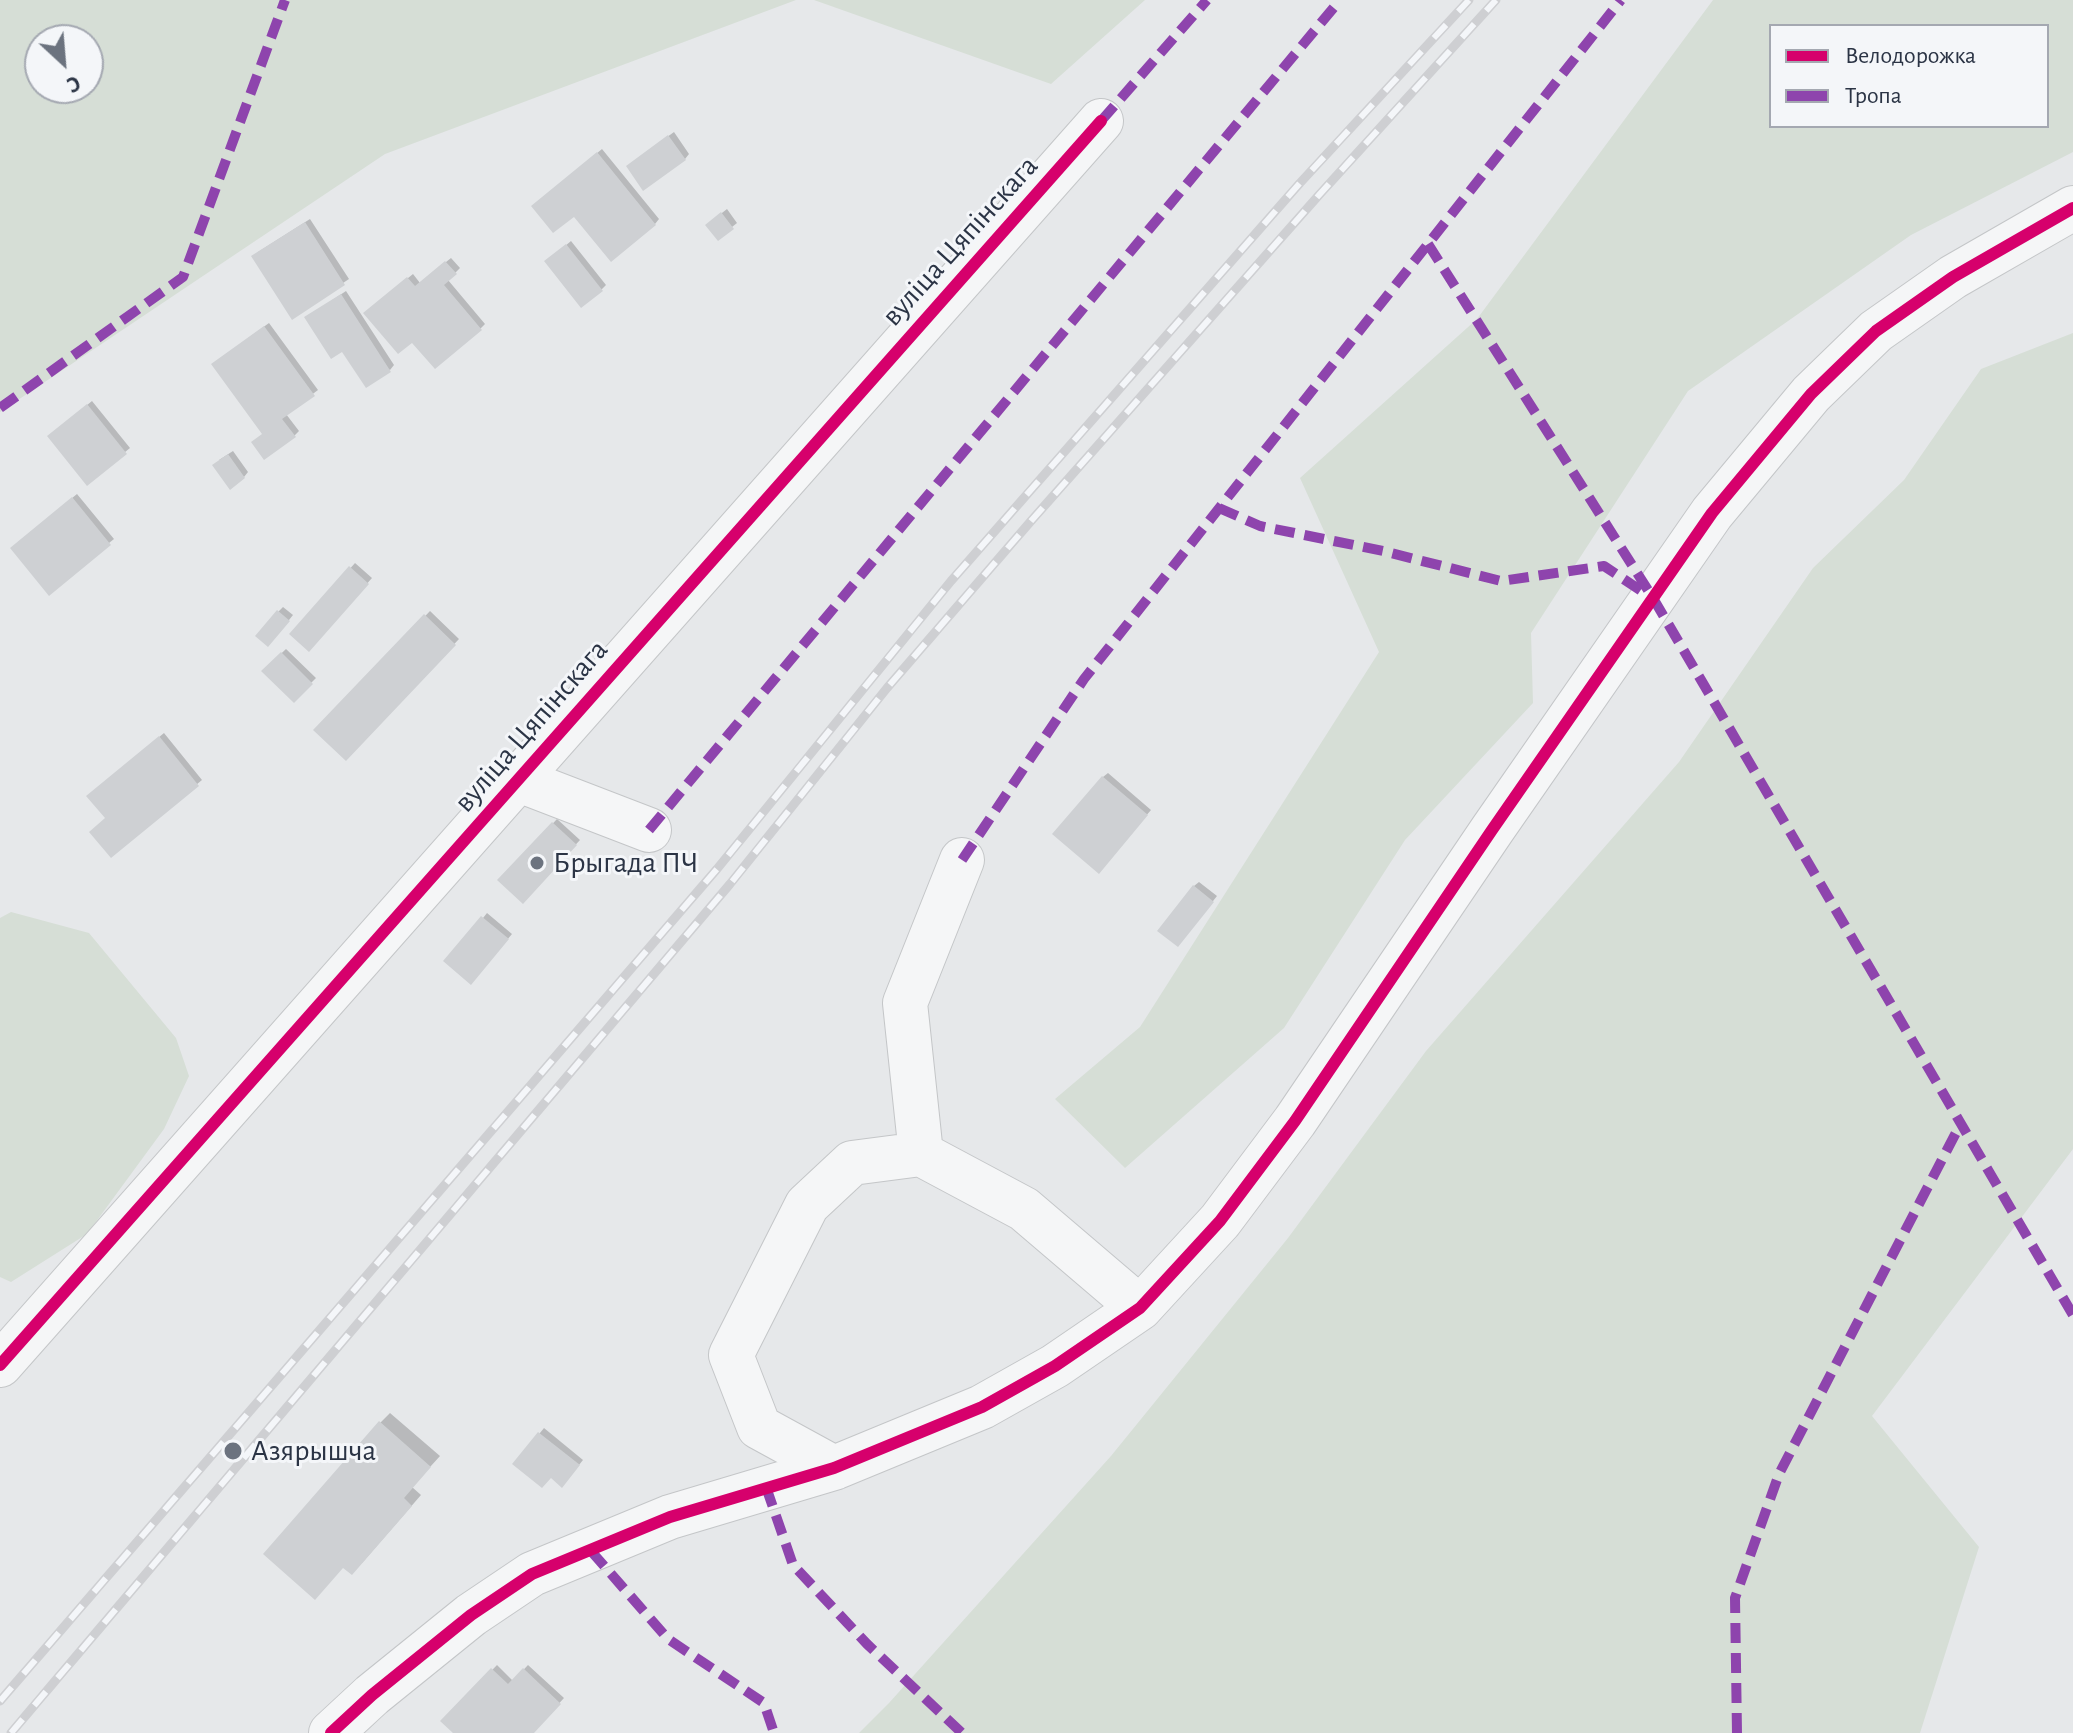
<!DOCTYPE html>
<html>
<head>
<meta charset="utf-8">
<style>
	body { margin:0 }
	#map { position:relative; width:2073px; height:1733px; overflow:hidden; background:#e6e8ea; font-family:"Alegreya Sans",sans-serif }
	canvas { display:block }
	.legend { position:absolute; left:1769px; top:24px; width:280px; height:104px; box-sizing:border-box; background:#f4f6f9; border:2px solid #a4a8b1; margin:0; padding:10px 14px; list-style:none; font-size:24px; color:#2b3445 }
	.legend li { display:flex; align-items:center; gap:16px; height:40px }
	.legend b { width:40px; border:2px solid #a4a8b1 }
	.north { position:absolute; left:24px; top:24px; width:80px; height:80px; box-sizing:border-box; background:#f4f6f9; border:2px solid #a4a8b1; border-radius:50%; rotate:154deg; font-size:22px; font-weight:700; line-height:32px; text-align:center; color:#2b3445 }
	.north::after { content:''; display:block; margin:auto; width:28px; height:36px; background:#6c737f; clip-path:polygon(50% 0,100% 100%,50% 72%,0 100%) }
</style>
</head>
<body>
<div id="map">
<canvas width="2073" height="1733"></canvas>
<ul class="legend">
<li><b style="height:10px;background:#d6006c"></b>Велодорожка</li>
<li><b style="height:10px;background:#8e44ad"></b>Тропа</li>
</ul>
<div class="north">С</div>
</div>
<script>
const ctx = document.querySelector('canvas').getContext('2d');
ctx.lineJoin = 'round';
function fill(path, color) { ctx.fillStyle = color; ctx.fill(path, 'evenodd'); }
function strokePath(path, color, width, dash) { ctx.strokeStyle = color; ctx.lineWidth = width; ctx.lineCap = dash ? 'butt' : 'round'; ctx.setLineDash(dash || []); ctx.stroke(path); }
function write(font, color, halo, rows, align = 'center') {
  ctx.font = font + ' "Alegreya Sans",sans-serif'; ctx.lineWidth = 6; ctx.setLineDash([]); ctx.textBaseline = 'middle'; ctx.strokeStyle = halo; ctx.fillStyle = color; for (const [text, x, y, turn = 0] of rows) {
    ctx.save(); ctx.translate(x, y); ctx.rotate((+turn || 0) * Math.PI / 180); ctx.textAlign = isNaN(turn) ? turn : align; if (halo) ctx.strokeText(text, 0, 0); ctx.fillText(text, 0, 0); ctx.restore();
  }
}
fill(new Path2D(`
	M 0,0 L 796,0 L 385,154 L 0,412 ZM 88,40 L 88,88 L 40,88 L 40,40 Z
	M 814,0 L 1145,0 L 1051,84 Z
	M 1713,0 L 2073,0 L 2073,152 L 1911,235 L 1688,391 L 1531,633 L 1533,703 L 1405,840 L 1284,1028 L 1125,1168 L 1055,1099 L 1140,1027 L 1379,652 L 1300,478 L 1477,319 ZM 2047,26 L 2047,126 L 1771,126 L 1771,26 Z
	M 2073,333 L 2073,1149 L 1872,1416 L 1979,1547 L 1920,1733 L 859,1733 L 889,1703 L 1111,1456 L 1288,1238 L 1426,1051 L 1679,762 L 1813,568 L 1904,480 L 1981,369 Z
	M 11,912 L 89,933 L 176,1038 L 189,1076 L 164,1129 L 87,1234 L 11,1282 L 0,1277 L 0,918 Z`), '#d6ded6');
fill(new Path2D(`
	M 674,132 L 689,154 L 685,159 L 633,162 Z
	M 602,149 L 659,219 L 655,224 L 574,214 L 538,202 Z
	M 727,209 L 737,223 L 732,227 L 713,220 Z
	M 310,219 L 349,279 L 292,317 L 258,252 Z
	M 571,241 L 606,285 L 601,290 L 552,257 Z
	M 451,258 L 460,268 L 448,280 L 485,324 L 480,329 L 412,340 L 370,309 L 413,274 L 420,283 Z
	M 346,291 L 394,365 L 390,370 L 343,350 L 307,317 Z
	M 269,323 L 318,390 L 286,414 L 299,431 L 294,436 L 265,434 L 218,360 Z
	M 92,401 L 130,448 L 87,483 L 54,432 Z
	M 233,451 L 248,472 L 244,477 L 219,460 Z
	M 77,494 L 114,539 L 109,543 L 17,543 Z
	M 355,563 L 372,578 L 309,649 L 292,634 Z
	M 283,607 L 293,615 L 273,640 L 278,612 Z
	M 430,611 L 459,639 L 346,758 L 316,730 Z
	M 286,649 L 316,678 L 294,700 L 264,670 Z
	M 164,733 L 202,780 L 112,855 L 107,818 L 93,792 Z
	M 1108,773 L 1151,810 L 1103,866 L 1103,777 Z
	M 557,819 L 580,840 L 523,901 L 500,880 Z
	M 1199,882 L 1217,896 L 1182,940 L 1194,886 Z
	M 487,913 L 512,934 L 475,978 L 483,918 Z
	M 390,1413 L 440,1456 L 412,1487 L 421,1495 L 362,1563 L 380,1423 Z
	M 544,1428 L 583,1460 L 567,1480 L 515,1464 Z
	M 497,1665 L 513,1681 L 528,1665 L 564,1698 L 532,1733 L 456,1733 L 443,1721 Z`), '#0003');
fill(new Path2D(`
	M 668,135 L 686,160 L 643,191 L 626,166 Z
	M 597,152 L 656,225 L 611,262 L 574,217 L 553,233 L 531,206 Z
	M 721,212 L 734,229 L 718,241 L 705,225 Z
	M 305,222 L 345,285 L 292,320 L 251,256 Z
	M 566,244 L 603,291 L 581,308 L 544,261 Z
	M 445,261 L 457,274 L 444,285 L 482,330 L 435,369 L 412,343 L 398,354 L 363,313 L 407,277 L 415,286 Z
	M 341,294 L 391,372 L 366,388 L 342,352 L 331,359 L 304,317 Z
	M 264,326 L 315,396 L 282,419 L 296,437 L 264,460 L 251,442 L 262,434 L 211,364 Z
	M 87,404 L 127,454 L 87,486 L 47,436 Z
	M 228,454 L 245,478 L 230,490 L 212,465 Z
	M 72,497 L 111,545 L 49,596 L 10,548 Z
	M 349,566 L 369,584 L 309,652 L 289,634 Z
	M 277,610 L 290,621 L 268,647 L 255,636 Z
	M 424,614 L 456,645 L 346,761 L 313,730 Z
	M 281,652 L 313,684 L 294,703 L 261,671 Z
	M 159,736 L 199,786 L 111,858 L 89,832 L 105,818 L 86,796 Z
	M 1102,776 L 1148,815 L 1099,874 L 1052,834 Z
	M 552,822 L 577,845 L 523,904 L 497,880 Z
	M 1193,885 L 1214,902 L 1178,947 L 1157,931 Z
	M 481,916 L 509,939 L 471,985 L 443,961 Z
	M 379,1421 L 431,1467 L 404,1498 L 412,1506 L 352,1575 L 343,1568 L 315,1600 L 263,1554 Z
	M 538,1432 L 580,1465 L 562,1488 L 551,1478 L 542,1488 L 512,1464 Z
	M 491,1668 L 508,1684 L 523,1668 L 561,1704 L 534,1733 L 453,1733 L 440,1721 Z`), '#ced0d3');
const minor = new Path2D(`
	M 519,780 L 649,830
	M 921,1154 L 905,1003 L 962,860
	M 0,1365 L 1101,121
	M 834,1468 L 759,1427 L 731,1355 L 807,1205 L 852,1163 L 921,1154 L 1024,1209 L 1140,1308
	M 331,1733 L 372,1695 L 471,1615 L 532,1574 L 670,1517 L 834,1468 L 982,1407 L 1055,1366 L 1140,1308 L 1220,1221 L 1295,1121 L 1492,830 L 1712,513 L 1811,394 L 1876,331 L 1953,277 L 2073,208`);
strokePath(minor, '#c4c6c8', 46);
strokePath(minor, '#f5f6f7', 44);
const rail = new Path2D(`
	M 0,1701 L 717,869 L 951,581 L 1300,183 L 1469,0
	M 11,1733 L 730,884 L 887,688 L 1031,521 L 1319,195 L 1496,0`);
strokePath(rail, '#cecfd2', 9);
strokePath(rail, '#f4f6f9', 6, [18]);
strokePath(new Path2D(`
	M 1101,121 L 1207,0
	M 1428,244 L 1653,598 L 2073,1315
	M 0,408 L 183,277 L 285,0
	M 1219,508 L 1260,526 L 1383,551 L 1501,581 L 1604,566 L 1646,594
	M 649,830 L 1340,0
	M 962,860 L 1084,679 L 1621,0
	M 766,1487 L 793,1565 L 867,1644 L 962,1733
	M 591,1551 L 668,1639 L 764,1703 L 774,1733
	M 1737,1733 L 1735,1598 L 1779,1474 L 1961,1123`), '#8e44ad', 10, [20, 10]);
strokePath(new Path2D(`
	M 0,1365 L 1101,121
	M 331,1733 L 372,1695 L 471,1615 L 532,1574 L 670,1517 L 834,1468 L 982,1407 L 1055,1366 L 1140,1308 L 1220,1221 L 1295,1121 L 1492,830 L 1712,513 L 1811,394 L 1876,331 L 1953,277 L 2073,208`), '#d6006c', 12);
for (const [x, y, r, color] of [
	[537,863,8,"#6c737f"],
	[233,1451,10,"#6c737f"]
]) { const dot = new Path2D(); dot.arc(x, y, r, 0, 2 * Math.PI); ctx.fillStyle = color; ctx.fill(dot); strokePath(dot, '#f4f6f9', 3); }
write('30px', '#2b3445', '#f4f6f9', [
	["вуліца Цяпінскага",960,241,-48],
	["вуліца Цяпінскага",531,726,-49]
]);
write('30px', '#2b3445', '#f4f6f9', [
	["Брыгада ПЧ",553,863],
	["Азярышча",251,1451]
], 'left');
</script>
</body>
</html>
